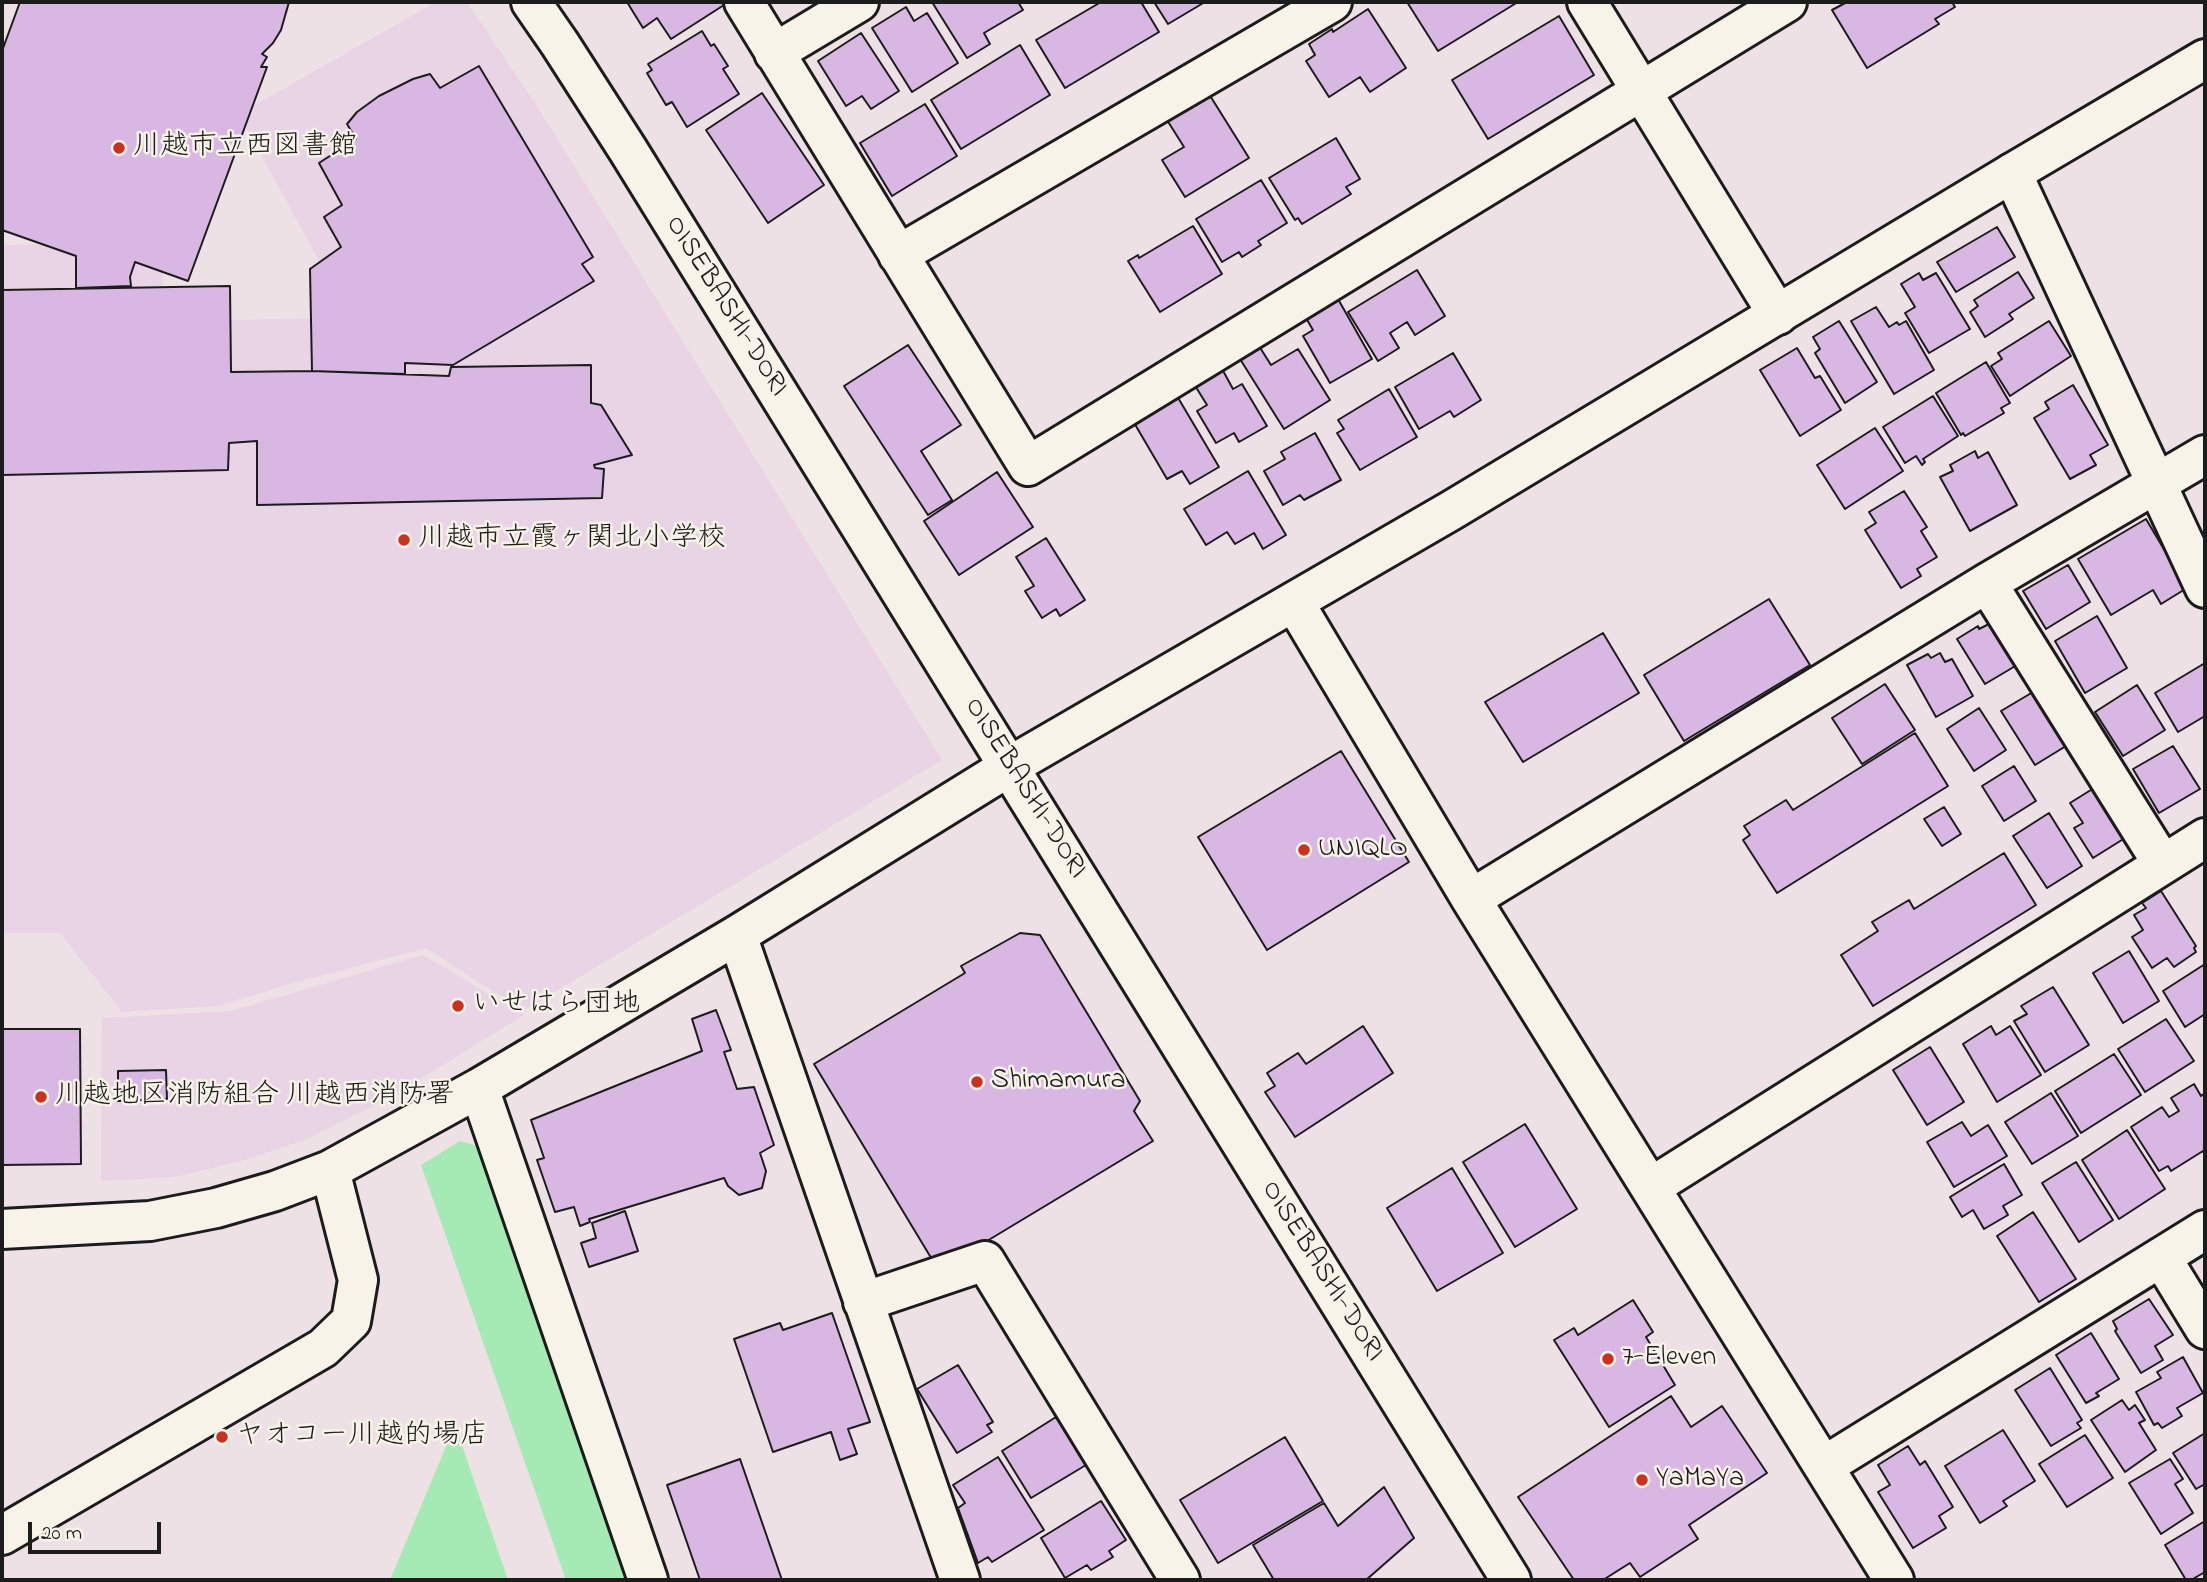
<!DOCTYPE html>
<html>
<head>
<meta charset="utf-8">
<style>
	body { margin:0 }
	#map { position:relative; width:2207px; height:1582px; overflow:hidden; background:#eee1e6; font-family:"Indie Flower",sans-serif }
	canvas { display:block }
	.frame { position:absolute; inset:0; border:4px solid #1c1c1c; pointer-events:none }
	.scale { position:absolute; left:28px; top:1522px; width:133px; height:32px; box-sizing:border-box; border:4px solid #1c1c1c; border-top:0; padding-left:9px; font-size:21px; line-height:24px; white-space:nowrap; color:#1c1c1c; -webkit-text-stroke:5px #f7f3e8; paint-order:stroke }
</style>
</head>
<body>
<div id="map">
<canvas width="2207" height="1582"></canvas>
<div class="frame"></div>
<div class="scale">20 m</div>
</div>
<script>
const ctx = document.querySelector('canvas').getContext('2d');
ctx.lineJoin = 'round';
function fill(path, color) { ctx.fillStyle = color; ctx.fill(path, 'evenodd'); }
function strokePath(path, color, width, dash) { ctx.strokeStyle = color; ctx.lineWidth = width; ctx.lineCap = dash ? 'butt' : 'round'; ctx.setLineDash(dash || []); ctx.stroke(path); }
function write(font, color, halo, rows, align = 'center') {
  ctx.font = font + ' "Indie Flower","Klee One",sans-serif'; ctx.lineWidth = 5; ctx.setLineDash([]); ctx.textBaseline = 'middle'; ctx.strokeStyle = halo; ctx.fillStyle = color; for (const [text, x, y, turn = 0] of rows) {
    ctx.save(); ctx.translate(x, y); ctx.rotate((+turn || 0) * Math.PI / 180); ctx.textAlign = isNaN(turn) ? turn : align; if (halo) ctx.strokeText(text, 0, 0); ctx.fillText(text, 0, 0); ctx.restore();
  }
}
fill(new Path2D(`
	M 436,2 L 467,2 L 539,109 L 942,760 L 528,1008 L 494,992 L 426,948 L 293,983 L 218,1006 L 122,1012 L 60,933 L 2,933 L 2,245 L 162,242 L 164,321 L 350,318 L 239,114 Z
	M 423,955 L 524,1015 L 389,1098 L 307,1139 L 241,1161 L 174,1177 L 101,1181 L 102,1018 L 231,1011 Z`), '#e8d4e5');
fill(new Path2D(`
	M 460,1141 L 478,1146 L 631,1580 L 566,1580 L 421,1165 Z
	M 455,1425 L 508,1580 L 390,1580 Z`), '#a5eab5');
const building = new Path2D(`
	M 20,2 L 289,2 L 281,30 L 273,43 L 262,54 L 267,57 L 261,67 L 267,67 L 188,281 L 135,262 L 130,277 L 131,286 L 76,288 L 76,256 L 2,230 L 2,51 Z
	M 627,2 L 721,2 L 724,5 L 671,39 L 657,18 L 643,28 Z
	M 932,2 L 1018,2 L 1023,10 L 984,33 L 990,44 L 967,58 Z
	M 1101,2 L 1141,2 L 1159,32 L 1065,88 L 1036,40 Z
	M 1154,2 L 1205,2 L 1168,24 Z
	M 1407,2 L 1518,2 L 1438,51 Z
	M 1847,2 L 1952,2 L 1955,7 L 1935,19 L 1939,24 L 1867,68 L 1832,10 Z
	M 906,7 L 914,21 L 927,13 L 958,63 L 912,92 L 872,28 Z
	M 1368,9 L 1406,68 L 1370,92 L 1360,77 L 1329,97 L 1306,61 L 1315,55 L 1309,44 L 1332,29 L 1333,32 Z
	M 1559,16 L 1594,75 L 1488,139 L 1452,80 Z
	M 702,31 L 711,46 L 714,44 L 728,66 L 723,69 L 739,94 L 687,127 L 672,102 L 666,105 L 647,73 L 652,70 L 648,64 Z
	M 861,33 L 899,91 L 871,109 L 862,96 L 846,106 L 818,61 Z
	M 1020,45 L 1050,95 L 961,149 L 931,100 Z
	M 479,66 L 593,257 L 582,264 L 594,281 L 453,365 L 405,363 L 405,374 L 312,371 L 310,269 L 341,247 L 324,217 L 342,205 L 319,163 L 356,139 L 347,124 L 357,112 L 379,96 L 413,79 L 430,74 L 440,88 Z
	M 762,93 L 824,185 L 768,223 L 706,130 Z
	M 1209,94 L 1249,158 L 1185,197 L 1162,160 L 1184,147 L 1167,120 Z
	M 925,104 L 957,156 L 892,196 L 860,143 Z
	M 1336,138 L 1360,179 L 1346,187 L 1351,194 L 1302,224 L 1298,218 L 1295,220 L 1269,178 Z
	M 1261,180 L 1287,223 L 1258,241 L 1261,245 L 1242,257 L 1239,252 L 1222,262 L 1196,219 Z
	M 1193,226 L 1222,274 L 1160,312 L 1128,261 L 1138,255 L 1139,258 Z
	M 1997,227 L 2015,257 L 1956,292 L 1937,262 Z
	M 1417,270 L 1445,316 L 1415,335 L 1407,322 L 1390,333 L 1399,348 L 1378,361 L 1348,312 Z
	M 2018,272 L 2034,298 L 2009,314 L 2013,319 L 1985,337 L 1970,312 L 1978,306 L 1974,300 Z
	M 1919,273 L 1923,280 L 1936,273 L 1970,329 L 1929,353 L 1905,313 L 1915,307 L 1901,284 Z
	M 230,286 L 231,372 L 312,371 L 449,376 L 451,367 L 591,365 L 591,403 L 601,405 L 632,455 L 594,465 L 595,468 L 604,469 L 602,498 L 257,505 L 257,441 L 229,443 L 228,470 L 2,475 L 2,290 Z
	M 1338,299 L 1372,359 L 1330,383 L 1303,336 L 1313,330 L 1306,318 Z
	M 1876,307 L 1889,327 L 1897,322 L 1899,325 L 1906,321 L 1934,370 L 1894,394 L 1851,321 Z
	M 1839,321 L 1877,382 L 1845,403 L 1815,353 L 1820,349 L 1813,337 Z
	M 2049,321 L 2071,356 L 2010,396 L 1991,366 L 2002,359 L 1998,353 Z
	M 908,345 L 961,425 L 921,451 L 952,500 L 928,515 L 844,386 Z
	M 1259,346 L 1271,365 L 1298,349 L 1330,400 L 1284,429 L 1240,359 Z
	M 1797,348 L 1815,378 L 1820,376 L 1841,410 L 1800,436 L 1760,370 Z
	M 1453,353 L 1481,400 L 1454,417 L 1450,411 L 1419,429 L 1395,387 Z
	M 1986,362 L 2010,403 L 2001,408 L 2004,413 L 1965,436 L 1963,433 L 1961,435 L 1936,393 Z
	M 1221,367 L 1233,389 L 1242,384 L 1267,426 L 1239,442 L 1234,433 L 1216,443 L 1197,411 L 1207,405 L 1194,384 Z
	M 2073,385 L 2108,445 L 2090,455 L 2096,465 L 2070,479 L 2034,418 L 2049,409 L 2045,402 Z
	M 1389,389 L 1417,437 L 1360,470 L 1337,433 L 1344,429 L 1338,420 Z
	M 1177,396 L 1219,467 L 1190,484 L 1182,471 L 1167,479 L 1133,421 Z
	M 1933,396 L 1958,436 L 1923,459 L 1925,462 L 1922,465 L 1916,456 L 1905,463 L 1883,427 Z
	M 1875,428 L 1903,471 L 1845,509 L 1817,465 Z
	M 1315,433 L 1341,480 L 1304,500 L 1300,495 L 1283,505 L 1264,471 L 1285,459 L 1281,452 Z
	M 1975,451 L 1978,458 L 1988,452 L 2017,505 L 1970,531 L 1940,477 L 1953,471 L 1950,465 Z
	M 1248,471 L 1286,535 L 1263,549 L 1254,533 L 1235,544 L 1227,532 L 1206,545 L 1184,509 Z
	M 997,472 L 1033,527 L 959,575 L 924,521 Z
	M 1904,491 L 1927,527 L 1921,531 L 1937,557 L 1917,569 L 1921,576 L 1901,588 L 1865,530 L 1876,523 L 1869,512 Z
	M 2146,519 L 2187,588 L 2161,604 L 2153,590 L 2111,615 L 2078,559 Z
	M 1046,538 L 1085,600 L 1060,616 L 1056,609 L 1042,618 L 1025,591 L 1034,586 L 1016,557 Z
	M 2068,565 L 2090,602 L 2046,629 L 2023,591 Z
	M 1769,599 L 1810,665 L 1684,741 L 1644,675 Z
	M 2097,616 L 2127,668 L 2085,693 L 2055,641 Z
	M 1991,623 L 2017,665 L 1985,684 L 1957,639 L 1978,626 L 1979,629 Z
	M 1603,633 L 1639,693 L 1523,762 L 1485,702 Z
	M 1940,653 L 1945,662 L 1952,659 L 1973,696 L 1936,717 L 1907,665 L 1928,654 L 1931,658 Z
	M 2205,663 L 2205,716 L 2178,732 L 2155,693 Z
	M 1885,684 L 1915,730 L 1862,764 L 1832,718 Z
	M 2137,685 L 2165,730 L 2123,756 L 2095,712 Z
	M 2033,692 L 2066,746 L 2035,765 L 2001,711 Z
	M 1979,708 L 2006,750 L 1974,771 L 1947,729 Z
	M 1915,733 L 1948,786 L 1777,893 L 1743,840 L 1750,835 L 1744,826 L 1786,800 L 1793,810 Z
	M 2173,746 L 2200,789 L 2159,813 L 2133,769 Z
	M 1341,751 L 1409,862 L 1267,950 L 1198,837 Z
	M 2014,766 L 2036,801 L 2004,821 L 1982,786 Z
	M 2094,788 L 2125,838 L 2093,858 L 2074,828 L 2083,823 L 2070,803 Z
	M 1944,807 L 1961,834 L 1942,846 L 1924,819 Z
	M 2049,813 L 2082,866 L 2047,888 L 2013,836 Z
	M 2004,853 L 2036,905 L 1873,1006 L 1841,955 L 1878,931 L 1872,922 L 1909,900 L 1914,909 Z
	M 2161,891 L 2196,946 L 2194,948 L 2196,952 L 2174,967 L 2167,958 L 2152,968 L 2132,937 L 2143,930 L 2134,915 L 2146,908 L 2142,903 Z
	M 1020,933 L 1040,935 L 1140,1101 L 1134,1111 L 1153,1141 L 977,1247 L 933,1261 L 814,1064 L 965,973 L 961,966 Z
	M 2129,951 L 2159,1001 L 2123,1023 L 2093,973 Z
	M 2205,964 L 2205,1014 L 2185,1027 L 2163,991 Z
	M 2053,987 L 2089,1045 L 2045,1072 L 2014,1021 L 2027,1014 L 2021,1006 Z
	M 716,1010 L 731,1050 L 724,1052 L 737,1089 L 754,1087 L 774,1145 L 760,1153 L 766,1171 L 762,1188 L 739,1195 L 728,1186 L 724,1178 L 589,1219 L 590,1222 L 580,1226 L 574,1207 L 555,1212 L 537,1160 L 544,1158 L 531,1120 L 702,1051 L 692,1019 Z
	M 2166,1019 L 2194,1061 L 2145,1092 L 2118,1049 Z
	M 1363,1026 L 1393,1073 L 1295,1137 L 1265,1092 L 1275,1086 L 1267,1073 L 1298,1053 L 1306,1064 Z
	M 1991,1026 L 1996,1035 L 2010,1026 L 2041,1075 L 1997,1102 L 1963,1044 Z
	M 2,1029 L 80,1029 L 81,1164 L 2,1165 Z
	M 1930,1047 L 1964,1102 L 1927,1125 L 1893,1070 Z
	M 2114,1054 L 2141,1095 L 2081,1133 L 2055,1091 Z
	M 166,1070 L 167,1099 L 118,1101 L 118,1071 Z
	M 2194,1084 L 2201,1096 L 2205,1093 L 2205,1155 L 2203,1151 L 2171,1171 L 2168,1166 L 2159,1171 L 2131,1127 L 2162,1107 L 2169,1117 L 2179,1111 L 2171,1098 Z
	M 2051,1093 L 2078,1136 L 2032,1164 L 2005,1122 Z
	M 1962,1122 L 1971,1136 L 1988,1125 L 2007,1156 L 1954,1187 L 1927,1142 Z
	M 1525,1124 L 1577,1209 L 1515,1247 L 1463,1162 Z
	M 2127,1130 L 2165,1189 L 2119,1219 L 2082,1160 Z
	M 2076,1162 L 2113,1220 L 2079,1242 L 2042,1183 Z
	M 2004,1164 L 2022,1195 L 2003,1206 L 2008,1215 L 1984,1229 L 1973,1210 L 1962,1217 L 1950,1197 Z
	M 1452,1168 L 1503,1253 L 1437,1291 L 1387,1208 Z
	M 625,1211 L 638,1251 L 589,1267 L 581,1243 L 596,1238 L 592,1223 Z
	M 2033,1212 L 2076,1279 L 2039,1302 L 1997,1236 Z
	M 2149,1299 L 2173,1335 L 2155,1346 L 2163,1360 L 2141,1373 L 2115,1331 L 2117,1329 L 2113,1321 Z
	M 1633,1300 L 1653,1332 L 1646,1337 L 1675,1385 L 1609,1427 L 1554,1340 L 1574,1328 L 1578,1335 Z
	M 832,1313 L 870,1422 L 848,1429 L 857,1454 L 840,1460 L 831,1432 L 773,1452 L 734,1339 L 780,1323 L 783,1330 Z
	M 2091,1333 L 2119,1379 L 2096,1393 L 2099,1396 L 2086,1403 L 2056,1355 Z
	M 2183,1357 L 2203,1393 L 2177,1408 L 2182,1416 L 2162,1428 L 2158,1423 L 2154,1425 L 2136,1392 L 2161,1378 L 2157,1372 Z
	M 958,1365 L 993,1422 L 987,1425 L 992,1432 L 957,1453 L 917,1389 Z
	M 2050,1368 L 2082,1420 L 2077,1423 L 2081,1428 L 2051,1446 L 2015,1390 Z
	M 1671,1396 L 1691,1427 L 1722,1406 L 1767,1473 L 1689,1525 L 1698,1539 L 1640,1577 L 1630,1563 L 1603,1580 L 1574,1580 L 1518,1497 Z
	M 2122,1400 L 2129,1410 L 2135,1405 L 2145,1420 L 2139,1423 L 2156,1450 L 2125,1472 L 2091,1420 Z
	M 1056,1417 L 1086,1465 L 1031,1498 L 1002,1451 Z
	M 2003,1430 L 2035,1481 L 2003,1501 L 2007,1506 L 1980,1523 L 1945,1466 Z
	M 2205,1433 L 2205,1484 L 2196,1489 L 2173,1453 Z
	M 2085,1435 L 2113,1478 L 2067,1507 L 2039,1464 Z
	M 1285,1437 L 1323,1501 L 1218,1563 L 1180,1500 Z
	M 1908,1446 L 1920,1465 L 1925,1461 L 1953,1507 L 1939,1516 L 1946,1528 L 1913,1548 L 1878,1492 L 1890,1485 L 1878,1465 Z
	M 998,1457 L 1044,1530 L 992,1562 L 988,1557 L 978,1563 L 958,1508 L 965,1503 L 953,1485 Z
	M 740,1459 L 782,1580 L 700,1580 L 667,1485 Z
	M 2170,1459 L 2183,1479 L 2175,1484 L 2193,1513 L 2161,1534 L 2129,1483 Z
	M 1384,1487 L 1414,1538 L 1366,1580 L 1274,1580 L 1253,1545 L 1324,1503 L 1338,1526 Z
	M 1101,1501 L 1126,1540 L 1109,1551 L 1113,1557 L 1091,1570 L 1087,1565 L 1065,1578 L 1041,1538 Z
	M 2205,1521 L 2205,1572 L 2191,1580 L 2186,1580 L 2165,1545 Z`);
fill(building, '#d9b7e3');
strokePath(building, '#1c1c1c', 2);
const street = new Path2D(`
	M 744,2 L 1028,466 L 1787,2
	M 1587,2 L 1778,315
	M 774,53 L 859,2
	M 2012,173 L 2205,588
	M 898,255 L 1332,2
	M 1987,583 L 2162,863
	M 1294,602 L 1471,899 L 1894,1580
	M 1471,899 L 1987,583 L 2205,455
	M 737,935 L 960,1580
	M 479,1088 L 648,1580
	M 1651,1187 L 2205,838
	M 2,1229 L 150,1221 L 216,1208 L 275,1191 L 330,1170 L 479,1088 L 737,935 L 1010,766
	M 2161,1257 L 2205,1329
	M 863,1302 L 985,1261 L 1180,1580
	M 1824,1466 L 2205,1230
	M 2,1535 L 323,1348 L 351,1321 L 358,1280 L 330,1170`);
const secondary = new Path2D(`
	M 531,2 L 560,44 L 628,150 L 1511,1580
	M 1010,766 L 1452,510 L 2012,173 L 2205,59`);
strokePath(street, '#1c1c1c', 44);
strokePath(secondary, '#1c1c1c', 44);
strokePath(street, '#f7f3e8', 38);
strokePath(secondary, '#f7f3e8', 38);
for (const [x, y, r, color] of [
	[119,148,7,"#c8321e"],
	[404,540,7,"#c8321e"],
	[1304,850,7,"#c8321e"],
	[458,1006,7,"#c8321e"],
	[977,1082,7,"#c8321e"],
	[41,1097,7,"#c8321e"],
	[1608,1359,7,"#c8321e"],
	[222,1437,7,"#c8321e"],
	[1642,1480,7,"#c8321e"]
]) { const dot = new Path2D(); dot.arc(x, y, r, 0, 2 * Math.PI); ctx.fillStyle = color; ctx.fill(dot); strokePath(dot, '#f7f3e8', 2.5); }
write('28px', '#1c1c1c', '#f7f3e8', [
	["川越市立西図書館",133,148],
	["川越市立霞ヶ関北小学校",418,540],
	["UNIQLO",1318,850],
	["いせはら団地",472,1006],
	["Shimamura",991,1082],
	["川越地区消防組合 川越西消防署",55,1097],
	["7-Eleven",1622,1359],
	["ヤオコー川越的場店",236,1437],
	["YaMaYa",1656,1480]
], 'left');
write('28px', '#1c1c1c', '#f7f3e8', [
	["OISEBASHI-DORI",725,307,58],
	["OISEBASHI-DORI",1024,789,58],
	["OISEBASHI-DORI",1321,1272,58]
]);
</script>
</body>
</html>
